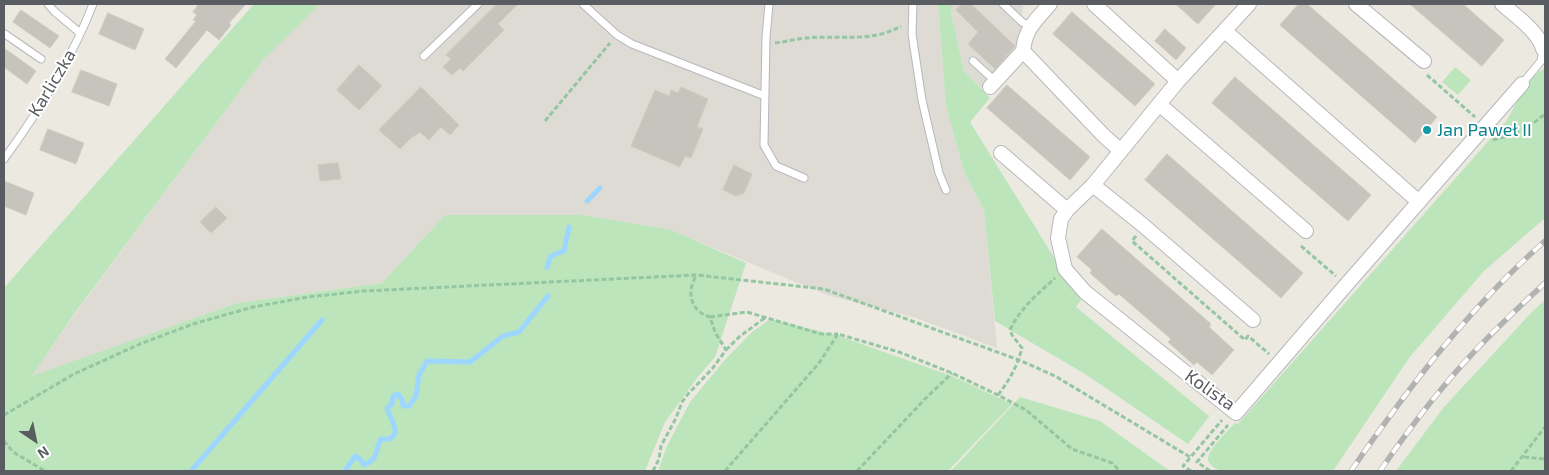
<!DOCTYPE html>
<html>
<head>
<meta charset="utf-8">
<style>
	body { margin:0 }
	#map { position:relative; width:1549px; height:475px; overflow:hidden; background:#ece9e0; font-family:"Exo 2",sans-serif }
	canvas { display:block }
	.frame { position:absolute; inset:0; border:5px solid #595d61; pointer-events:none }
	.north { position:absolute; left:10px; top:415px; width:50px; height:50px; -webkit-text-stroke:4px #fff; paint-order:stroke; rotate:146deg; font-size:14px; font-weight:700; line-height:20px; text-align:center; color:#595d61 }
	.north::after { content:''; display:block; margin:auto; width:18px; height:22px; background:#595d61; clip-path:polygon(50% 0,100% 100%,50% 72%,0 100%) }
</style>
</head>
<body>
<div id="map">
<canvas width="1549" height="475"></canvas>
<div class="frame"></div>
<div class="north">N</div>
</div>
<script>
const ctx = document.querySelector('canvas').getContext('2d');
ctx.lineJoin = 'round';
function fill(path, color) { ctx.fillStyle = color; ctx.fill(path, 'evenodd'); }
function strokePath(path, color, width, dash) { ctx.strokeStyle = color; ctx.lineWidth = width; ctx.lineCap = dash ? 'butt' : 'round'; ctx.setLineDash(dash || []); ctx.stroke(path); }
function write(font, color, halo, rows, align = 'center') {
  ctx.font = font + ' "Exo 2",sans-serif'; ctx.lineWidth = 4; ctx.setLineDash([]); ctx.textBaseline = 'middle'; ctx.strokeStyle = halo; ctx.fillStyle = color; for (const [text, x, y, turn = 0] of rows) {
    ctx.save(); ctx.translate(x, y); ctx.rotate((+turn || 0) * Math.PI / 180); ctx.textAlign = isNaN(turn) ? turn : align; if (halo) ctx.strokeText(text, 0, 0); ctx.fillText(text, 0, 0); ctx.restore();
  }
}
fill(new Path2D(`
	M 320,4 L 938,4 L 946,107 L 965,174 L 984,210 L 997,348 L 916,318 L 827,295 L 670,230 L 583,215 L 445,215 L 382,283 L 237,303 L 31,377 L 74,315 L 263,60 Z
	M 951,4 L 1025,4 L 1023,6 L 1019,49 L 983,90 L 964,71 L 951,13 Z`), '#dddbd4');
fill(new Path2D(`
	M 254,4 L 320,4 L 263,60 L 74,314 L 32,376 L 237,303 L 382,283 L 445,215 L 583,215 L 671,230 L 746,263 L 715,357 L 697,378 L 665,422 L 645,471 L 4,471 L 4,288 Z
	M 938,4 L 951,4 L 951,13 L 964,71 L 990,98 L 970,122 L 1063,272 L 1083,297 L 1076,307 L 1209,416 L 1217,406 L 1188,444 L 1085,374 L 995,321 L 984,210 L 965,174 L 946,107 Z
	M 1455,67 L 1471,80 L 1458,95 L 1442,82 Z
	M 1545,68 L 1545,218 L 1484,271 L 1409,358 L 1333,471 L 1220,471 C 1215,468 1209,465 1208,460 C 1206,452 1229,429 1235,423 L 1238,424 L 1507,120 C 1517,103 1527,77 1545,68 Z
	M 1545,300 L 1545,471 L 1396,471 L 1444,407 L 1531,313 Z
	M 770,319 L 839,336 L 952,376 L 1012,404 L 948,471 L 658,471 L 667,446 L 690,402 L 724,361 L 752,332 Z
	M 1020,397 L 1100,421 L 1170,471 L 951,471 Z`), '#bce5bb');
strokePath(new Path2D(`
	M 587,201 L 600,188
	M 547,267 L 551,256 L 564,251 L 569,227
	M 191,471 L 322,320
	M 345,471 L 355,456 L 360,459 L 364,465 C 380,458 374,451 381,439 L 390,439 L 395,434 C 396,424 390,418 387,408 L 392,404 L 393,396 L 398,394 L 402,400 L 403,406 L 409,406 L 416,396 L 419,375 L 427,361 L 470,362 L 503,336 L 519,332 L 548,296`), '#9dd6ff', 5);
const building = new Path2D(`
	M 199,4 L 246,4 L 229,23 L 231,25 L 219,40 L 207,30 L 176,68 L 165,59 L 196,21 L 193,20 L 197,15 L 193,12 Z
	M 497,4 L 518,4 L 498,24 L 504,30 L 463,71 L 460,68 L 452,75 L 443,67 L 451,59 L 446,55 Z
	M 962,4 L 971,4 L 1015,46 L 995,69 L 968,44 L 978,32 L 956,10 Z
	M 1176,4 L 1216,4 L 1198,24 Z
	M 1299,4 L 1307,4 L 1437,117 L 1415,143 L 1280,25 Z
	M 1410,4 L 1463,4 L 1504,40 L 1482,66 Z
	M 21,10 L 59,36 L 50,48 L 13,22 Z
	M 1072,12 L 1155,84 L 1135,106 L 1053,34 Z
	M 108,13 L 144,29 L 135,50 L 99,34 Z
	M 1165,29 L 1186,48 L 1176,60 L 1155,41 Z
	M 4,48 L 36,71 L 27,84 L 4,67 Z
	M 359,65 L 382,86 L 359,110 L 337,90 Z
	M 81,70 L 117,84 L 109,106 L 72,92 Z
	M 1235,77 L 1371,195 L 1348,221 L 1212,103 Z
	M 1007,85 L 1090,157 L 1070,180 L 987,108 Z
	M 421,87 L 459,125 L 450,135 L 441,127 L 429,140 L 420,132 L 411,138 L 400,149 L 379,130 Z
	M 681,87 L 708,99 L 697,127 L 703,129 L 691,158 L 685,156 L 680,167 L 631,146 L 655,90 L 669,96 L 671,90 L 678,93 Z
	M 48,129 L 84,143 L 76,164 L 40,150 Z
	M 1167,154 L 1303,273 L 1281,298 L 1145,180 Z
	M 338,163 L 341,179 L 320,181 L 318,165 Z
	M 734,165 L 752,174 L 744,193 L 736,196 L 723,190 Z
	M 4,181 L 34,193 L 26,215 L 4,206 Z
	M 216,207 L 227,218 L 211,233 L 200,222 Z
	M 1102,229 L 1211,324 L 1209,327 L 1234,350 L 1212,375 L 1197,362 L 1194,365 L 1168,342 L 1171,339 L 1119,294 L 1116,296 L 1090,273 L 1092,270 L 1077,257 Z`);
fill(building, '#c7c4bd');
strokePath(building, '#d1cbbe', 1);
const service = new Path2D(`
	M 48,4 L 54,11 L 80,33
	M 583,4 L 617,35 L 632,44 L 765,96
	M 769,4 L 766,37 L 764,145 L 776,166 L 804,178
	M 913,4 L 912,34 L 922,100 L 939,173 L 946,190
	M 1003,4 L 1022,22 L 1031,27
	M 4,35 L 5,34 L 41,59
	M 424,56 L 478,4
	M 973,61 L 995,81
	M 1522,84 L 1541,61 L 1543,49
	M 4,159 C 39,111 72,59 93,4`);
const minor = new Path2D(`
	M 1050,4 C 1036,20 1025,29 1023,51 L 1104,136 L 1121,151
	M 1094,4 L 1178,81
	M 1249,4 L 1178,81 L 1093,185 L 1067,210 L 1061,219 L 1058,238 L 1065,269 L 1085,292 L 1236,413 L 1346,285 L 1522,84
	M 1356,4 L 1424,61
	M 1502,4 C 1515,15 1539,32 1543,49 L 1545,50
	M 1225,31 L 1419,202
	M 990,87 L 1023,51
	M 1159,104 L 1306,231
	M 1001,153 L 1067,210
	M 1093,185 L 1144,226 L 1253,320`);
strokePath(service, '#b6b8bd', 9);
strokePath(minor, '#b6b8bd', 16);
strokePath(new Path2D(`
	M 775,43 C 785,42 795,39 806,38 C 838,35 872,43 901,26
	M 1427,75 L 1475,117
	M 545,121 L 610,43
	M 1493,140 L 1507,136 L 1526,129 L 1545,114
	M 1136,236 L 1132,241 L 1245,340 L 1248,336 L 1269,354
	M 1301,246 L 1336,276
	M 710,317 L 747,312 L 821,334 L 838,334
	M 726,350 L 739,337 L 766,317
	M 998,395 C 1010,379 1017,367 1022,348 L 1012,335 L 1010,330 C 1020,308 1038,294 1055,278
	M 4,415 L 74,374 L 140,344 L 193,324 L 253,307 L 308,297 L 364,291 L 696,275 L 824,289 L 1019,360 L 1055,376 L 1190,457
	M 4,441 L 13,452 L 45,471
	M 1524,457 L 1545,459
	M 653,471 L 659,459 L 661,446 L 676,418 L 682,402 L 688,394 L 712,369 L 726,350 L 715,332 L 710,317 C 699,314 691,305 691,294 C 690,288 694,280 696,275
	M 725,471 L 819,363 L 838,334 L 899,352 L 952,373 L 998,395 L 1026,410 L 1072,449 L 1112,463 L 1120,471
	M 857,471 L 925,399 L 952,373
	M 1191,471 L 1183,466 L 1222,420
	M 1210,471 L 1197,462 L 1228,425
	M 1511,471 L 1545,427`), '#94c6a2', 3, [5, 2.5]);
strokePath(service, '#fff', 7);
strokePath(minor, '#fff', 14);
const rail = new Path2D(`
	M 1351,471 C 1408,388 1469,308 1545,241
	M 1380,471 C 1400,442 1421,413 1444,386 C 1474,349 1510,315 1545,283`);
strokePath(rail, '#b1b2b2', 5.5);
strokePath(rail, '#fff', 4, [11]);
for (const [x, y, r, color] of [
	[1427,130,5,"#0f9aa8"]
]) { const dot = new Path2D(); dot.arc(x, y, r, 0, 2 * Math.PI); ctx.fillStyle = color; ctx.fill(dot); strokePath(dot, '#fff', 2); }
write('18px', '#595d61', '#fff', [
	["Karliczka",52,83,-59],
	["Kolista",1210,390,35]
]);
write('18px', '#0d838f', '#fff', [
	["Jan Paweł II",1437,130]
], 'left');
</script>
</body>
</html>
